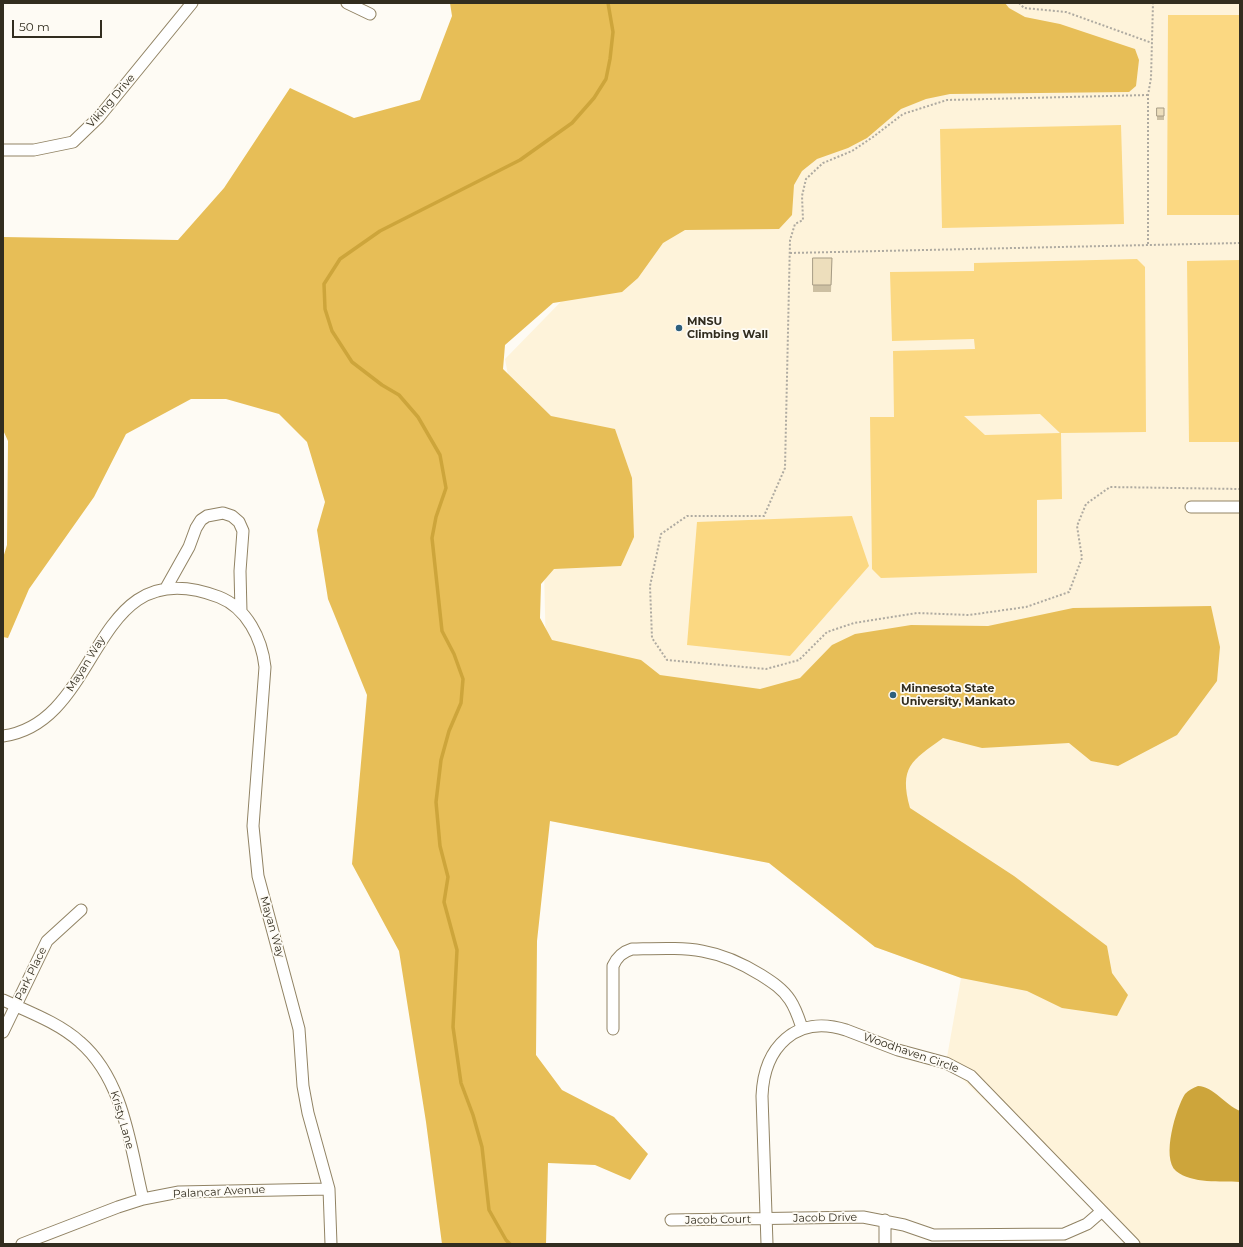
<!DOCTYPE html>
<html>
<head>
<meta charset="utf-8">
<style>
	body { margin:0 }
	#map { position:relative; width:1243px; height:1247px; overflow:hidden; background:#fefbf4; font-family:Montserrat,sans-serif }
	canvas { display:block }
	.frame { position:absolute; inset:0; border:4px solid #322d1f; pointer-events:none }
	.scale { position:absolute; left:12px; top:20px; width:90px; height:18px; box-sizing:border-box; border:2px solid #322d1f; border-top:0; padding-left:5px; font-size:12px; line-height:14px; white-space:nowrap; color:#322d1f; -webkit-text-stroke:3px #fefbf4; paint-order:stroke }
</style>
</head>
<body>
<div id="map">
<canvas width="1243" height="1247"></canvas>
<div class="frame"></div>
<div class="scale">50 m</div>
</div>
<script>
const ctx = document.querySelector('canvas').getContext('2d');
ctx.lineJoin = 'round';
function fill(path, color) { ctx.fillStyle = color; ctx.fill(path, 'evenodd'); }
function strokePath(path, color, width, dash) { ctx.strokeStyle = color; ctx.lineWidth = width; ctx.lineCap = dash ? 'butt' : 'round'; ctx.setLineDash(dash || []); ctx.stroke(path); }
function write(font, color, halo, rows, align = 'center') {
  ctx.font = font + ' Montserrat,sans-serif'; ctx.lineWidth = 3.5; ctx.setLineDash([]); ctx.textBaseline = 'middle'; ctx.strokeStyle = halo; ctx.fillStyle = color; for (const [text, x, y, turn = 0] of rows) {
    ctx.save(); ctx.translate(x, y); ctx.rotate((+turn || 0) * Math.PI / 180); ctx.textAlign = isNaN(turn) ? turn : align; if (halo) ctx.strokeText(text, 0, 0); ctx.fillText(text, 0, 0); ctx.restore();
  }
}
fill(new Path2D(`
	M 966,3 L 1240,3 L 1240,1244 L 1133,1244 L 946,1063 L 961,978 L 875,947 L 769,863 L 550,821 L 544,569 L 505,359 L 583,279 Z`), '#fef3da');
fill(new Path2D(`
	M 1168,15 L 1240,15 L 1240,215 L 1167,215 Z
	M 1121,125 L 1124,224 L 942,228 L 940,129 Z
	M 1137,259 L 1145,267 L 1146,432 L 1061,433 L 1062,499 L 1037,500 L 1037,573 L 881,578 L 872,569 L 870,417 L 894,417 L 893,351 L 975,349 L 974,339 L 892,341 L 890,272 L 974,271 L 974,263 ZM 1040,414 L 1060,433 L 985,435 L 964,416 Z
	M 1240,260 L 1240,442 L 1189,442 L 1187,261 Z
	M 852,516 L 869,566 L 790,656 L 687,645 L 697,522 Z`), '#fbd882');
fill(new Path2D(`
	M 450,3 L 1005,3 L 1009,8 L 1025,17 L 1060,24 L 1135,49 L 1139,60 L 1136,86 L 1129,92 L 950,94 L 926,99 L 901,109 L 867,138 L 848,148 L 817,159 L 802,171 L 794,185 L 792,215 L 779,229 L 685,230 L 663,243 L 638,278 L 622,292 L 553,303 L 505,345 L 503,369 L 551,416 L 615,429 L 632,478 L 634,537 L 621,566 L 554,569 L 541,584 L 540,618 L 552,640 L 641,660 L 660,675 L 760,689 L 800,678 L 832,645 L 855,634 L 911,625 L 988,626 L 1073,608 L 1211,606 L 1220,647 L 1217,681 L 1177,735 L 1118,766 L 1091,761 L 1069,743 L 982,748 L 943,738 C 911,761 899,767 910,808 L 1014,876 L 1107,946 L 1112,973 L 1128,995 L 1117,1016 L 1062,1008 L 1027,991 L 961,978 L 875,947 L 769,863 L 550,821 L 537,941 L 536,1055 L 562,1090 L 614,1117 L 648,1154 L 630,1180 L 595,1165 L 548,1163 L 546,1244 L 442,1244 L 426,1122 L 399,951 L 352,864 L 367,695 L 328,599 L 317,530 L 325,502 L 307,442 L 279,414 L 226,399 L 191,399 L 126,434 L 94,497 L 29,589 L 8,638 L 3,637 L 3,558 L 7,545 L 8,441 L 3,430 L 3,237 L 178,240 L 224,188 L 290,88 L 354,118 L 420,100 L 452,16 Z`), '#e7be57');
fill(new Path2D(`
	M 1198,1086 C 1214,1087 1224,1104 1240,1111 L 1240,1182 C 1221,1181 1192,1184 1176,1171 C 1161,1158 1176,1108 1185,1094 C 1189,1090 1193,1088 1198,1086 Z`), '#cda53b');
strokePath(new Path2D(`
	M 510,1244 L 506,1240 L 489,1210 L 482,1147 L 473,1115 L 461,1083 L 453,1027 L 457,950 L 444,902 L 448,877 L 440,846 L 436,802 L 441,760 L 449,731 L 461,703 L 463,679 L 454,654 L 442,631 L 432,538 L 436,517 L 446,488 L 440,455 L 418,417 L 399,395 L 382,385 L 352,362 L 332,331 L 325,309 L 324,284 L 340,259 L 380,231 L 520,160 L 572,123 L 594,98 L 606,79 L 610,59 L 613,32 L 608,3`), '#cda53b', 3.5);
const street = new Path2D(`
	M 347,3 L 370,14
	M 3,150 L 34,150 L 73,142 L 99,117 L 192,3
	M 1191,507 L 1240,507
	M 166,588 L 189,547 L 196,528 L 201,520 L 207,516 L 223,513 L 232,516 L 239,522 L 243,531 L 240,571 L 241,612
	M 3,736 C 105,722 89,547 219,597 C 247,608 262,639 265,667 L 253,826 L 258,876 L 299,1029 L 303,1086 L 308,1113 L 329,1189 L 331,1244
	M 3,1000 C 29,1012 59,1023 80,1042 C 124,1080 130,1146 143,1199
	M 613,1029 L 613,966 C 617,957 622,952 632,949 C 685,948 713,945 761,975 C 772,982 783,989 790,1000 C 796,1009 799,1019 802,1028
	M 3,1032 L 47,941 L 81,910
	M 671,1220 L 863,1217 L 904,1225 L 933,1235 L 1064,1234 L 1087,1224 L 1102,1211
	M 885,1220 L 885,1244
	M 22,1244 L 118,1207 L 143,1199 L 179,1192 L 329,1189
	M 767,1244 L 762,1096 C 764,1047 796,1014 846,1030 L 898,1050 L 946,1063 L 971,1076 L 1134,1244`);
strokePath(street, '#918364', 13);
strokePath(new Path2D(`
	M 1019,3 L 1024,8 L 1066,12 L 1152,43
	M 1148,95 L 947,100 L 903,114 L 873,137 L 852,151 L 823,163 L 806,179 L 802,196 L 803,220 L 795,224 L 790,240 L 785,468 L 764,516 L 687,516 L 661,534 L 650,586 L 652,638 L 667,660 L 766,669 L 799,660 L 827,632 L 854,623 L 917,613 L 969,615 L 1026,607 L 1069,592 L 1082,558 L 1077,526 L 1086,504 L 1110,487 L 1240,489
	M 1148,244 L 1148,95 L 1151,78 L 1153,3
	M 790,253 L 1240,243`), '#aeaaa1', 2, [2, 2]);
strokePath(street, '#fff', 11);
fill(new Path2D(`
	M 1157,108 L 1164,108 L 1164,120 L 1157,120 Z
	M 813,258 L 832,258 L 831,292 L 813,292 Z`), '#ccbfa2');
const building = new Path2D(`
	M 1157,108 L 1164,108 L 1164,116 L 1157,116 Z
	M 813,258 L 832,258 L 831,285 L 813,285 Z`);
fill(building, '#eddebc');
strokePath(building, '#a69b84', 1);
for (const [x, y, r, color] of [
	[679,328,4,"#2e5f7d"],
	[893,695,4,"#2e5f7d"]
]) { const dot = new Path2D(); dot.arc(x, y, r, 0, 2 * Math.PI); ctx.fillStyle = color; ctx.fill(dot); strokePath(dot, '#fefbf4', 1.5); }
write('11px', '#322d1f', '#fefbf4', [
	["Viking Drive",111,101,-49],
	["Mayan Way",86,664,-58],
	["Mayan Way",272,927,74],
	["Park Place",31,974,-64],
	["Woodhaven Circle",911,1053,19],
	["Kristy Lane",122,1120,74],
	["Palancar Avenue",219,1192,-3],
	["Jacob Drive",825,1218,-1],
	["Jacob Court",718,1220,-1]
]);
write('bold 11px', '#322d1f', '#fefbf4', [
	["MNSU",687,322],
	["Climbing Wall",687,335],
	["Minnesota State",901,689],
	["University, Mankato",901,702]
], 'left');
</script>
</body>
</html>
